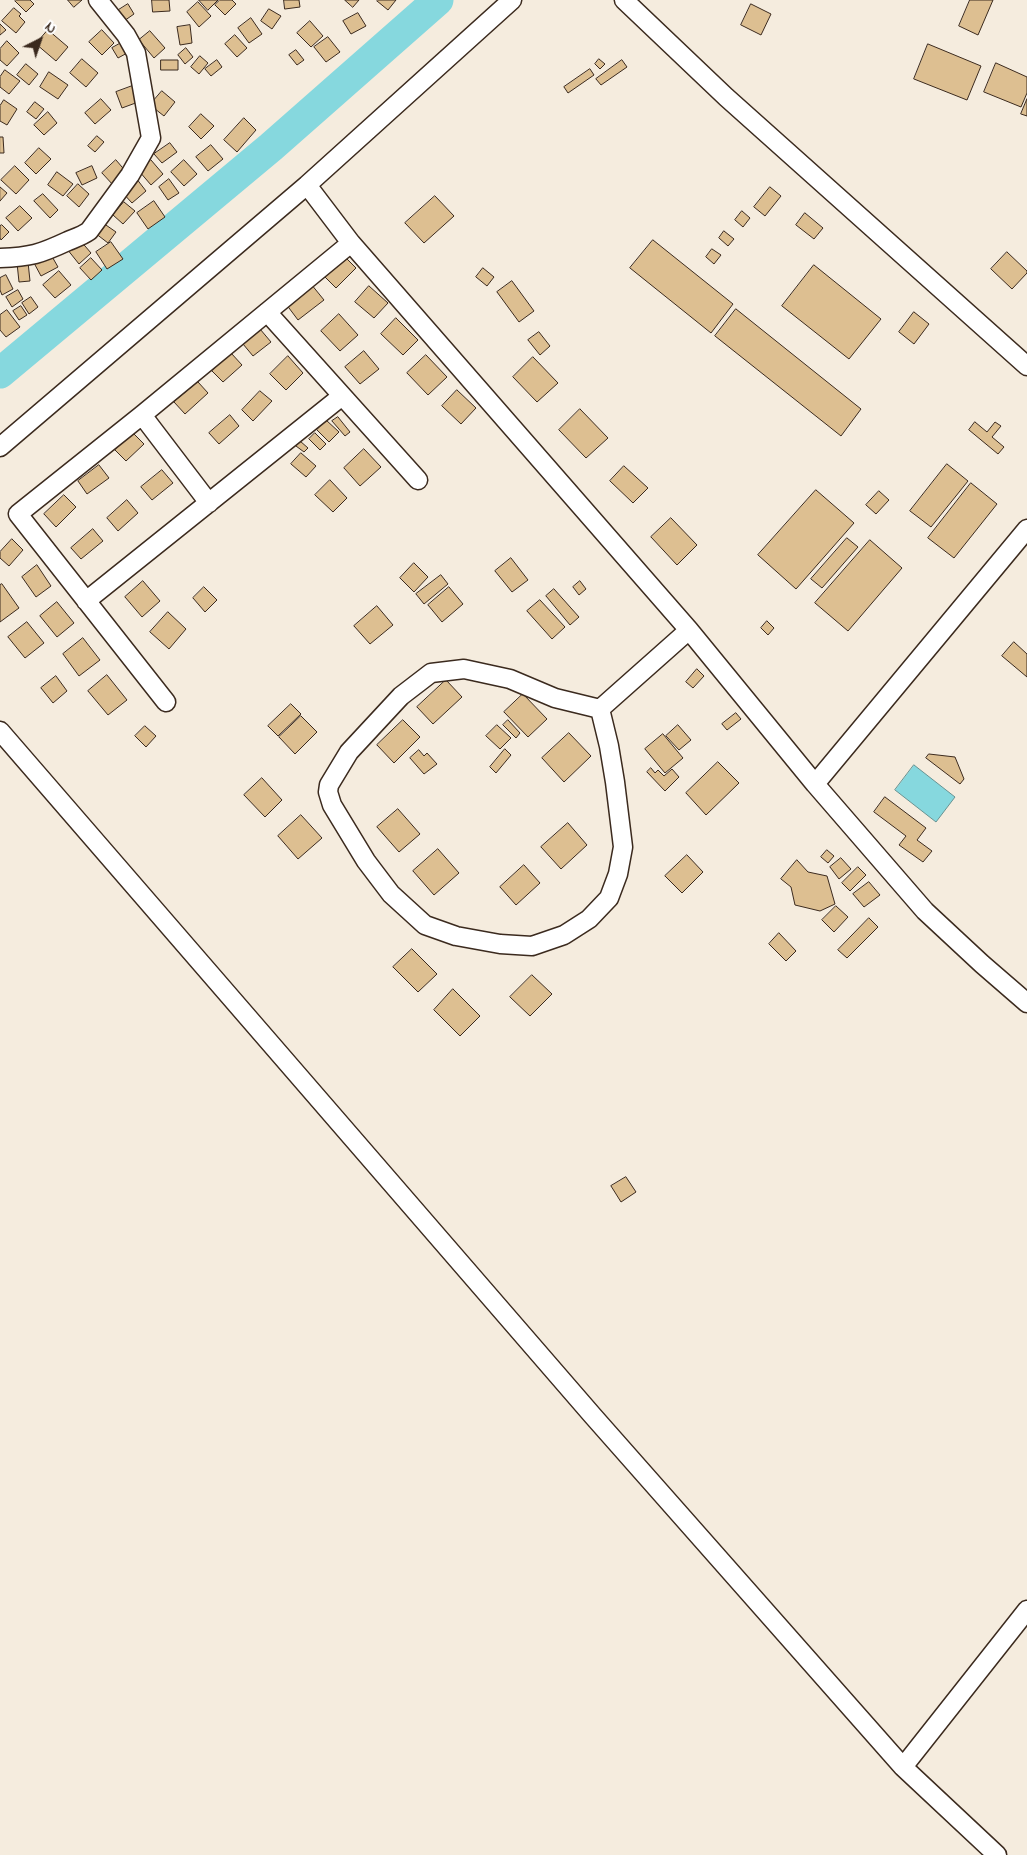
<!DOCTYPE html>
<html>
<head>
<meta charset="utf-8">
<style>
	body { margin:0 }
	#map { position:relative; width:1027px; height:1855px; overflow:hidden; background:#f5ecde; font-family:"Indie Flower",sans-serif }
	canvas { display:block }
	.north { position:absolute; left:15px; top:15px; width:50px; height:50px; -webkit-text-stroke:4px #fff; paint-order:stroke; rotate:41deg; font-size:14px; font-weight:700; line-height:20px; text-align:center; color:#3b2a1e }
	.north::after { content:''; display:block; margin:auto; width:18px; height:22px; background:#3b2a1e; clip-path:polygon(50% 0,100% 100%,50% 72%,0 100%) }
</style>
</head>
<body>
<div id="map">
<canvas width="1027" height="1855"></canvas>
<div class="north">N</div>
</div>
<script>
const ctx = document.querySelector('canvas').getContext('2d');
ctx.lineJoin = 'round';
function fill(path, color) { ctx.fillStyle = color; ctx.fill(path, 'evenodd'); }
function strokePath(path, color, width, dash) { ctx.strokeStyle = color; ctx.lineWidth = width; ctx.lineCap = dash ? 'butt' : 'round'; ctx.setLineDash(dash || []); ctx.stroke(path); }
const water = new Path2D(`
	M 914,765 L 955,797 L 936,822 L 895,790 Z`);
fill(water, '#86d8de');
strokePath(water, '#689291', 1);
strokePath(new Path2D(`
	M 0,373 L 271,147 L 438,0`), '#86d8de', 31);
const building = new Path2D(`
	M 16,0 L 30,0 L 34,4 L 26,12 L 15,1 Z
	M 68,0 L 82,0 L 74,7 Z
	M 152,0 L 169,0 L 170,11 L 153,12 Z
	M 199,0 L 218,0 L 208,10 Z
	M 220,0 L 232,0 L 236,4 L 225,15 L 215,5 Z
	M 284,0 L 299,0 L 300,7 L 285,9 Z
	M 345,0 L 359,0 L 353,7 Z
	M 378,0 L 396,0 L 388,10 L 377,1 Z
	M 970,0 L 993,0 L 978,35 L 959,26 Z
	M 198,2 L 211,16 L 199,27 L 187,12 Z
	M 128,4 L 134,14 L 124,21 L 117,11 Z
	M 751,4 L 771,14 L 761,35 L 741,25 Z
	M 14,8 L 21,14 L 19,16 L 25,22 L 16,33 L 2,21 Z
	M 269,9 L 281,16 L 272,29 L 261,21 Z
	M 358,13 L 366,26 L 351,34 L 343,21 Z
	M 251,18 L 262,34 L 249,43 L 238,28 Z
	M 310,21 L 323,36 L 311,47 L 297,33 Z
	M 0,24 L 6,30 L 0,35 Z
	M 190,25 L 192,43 L 180,45 L 177,27 Z
	M 48,30 L 68,47 L 56,61 L 36,44 Z
	M 102,30 L 114,43 L 102,55 L 89,42 Z
	M 150,31 L 165,48 L 154,58 L 139,40 Z
	M 235,35 L 247,48 L 237,57 L 225,44 Z
	M 328,37 L 340,52 L 326,62 L 314,47 Z
	M 7,41 L 19,53 L 7,66 L 0,60 L 0,49 Z
	M 123,42 L 129,52 L 118,58 L 112,48 Z
	M 928,44 L 981,66 L 967,100 L 914,79 Z
	M 186,48 L 193,57 L 185,64 L 178,55 Z
	M 296,50 L 304,60 L 297,65 L 289,55 Z
	M 200,56 L 208,63 L 199,74 L 191,67 Z
	M 82,59 L 98,73 L 86,87 L 70,73 Z
	M 599,59 L 605,64 L 600,69 L 595,64 Z
	M 161,60 L 178,60 L 178,70 L 161,70 Z
	M 217,60 L 222,67 L 211,76 L 205,69 Z
	M 622,60 L 627,67 L 601,85 L 596,79 Z
	M 996,63 L 1027,77 L 1027,93 L 1021,107 L 984,92 Z
	M 26,64 L 38,74 L 29,85 L 17,75 Z
	M 590,69 L 594,75 L 568,93 L 564,87 Z
	M 5,70 L 20,81 L 9,94 L 0,87 L 0,77 Z
	M 49,72 L 68,85 L 58,99 L 40,87 Z
	M 135,85 L 141,101 L 122,108 L 116,92 Z
	M 162,91 L 175,102 L 164,116 L 150,105 Z
	M 101,99 L 111,110 L 95,124 L 85,113 Z
	M 1027,99 L 1027,116 L 1021,114 Z
	M 4,100 L 17,109 L 7,125 L 0,121 L 0,106 Z
	M 35,102 L 44,109 L 36,119 L 27,112 Z
	M 48,112 L 57,123 L 44,135 L 34,125 Z
	M 201,114 L 214,126 L 201,139 L 189,127 Z
	M 244,118 L 256,130 L 237,152 L 224,140 Z
	M 97,136 L 104,142 L 95,152 L 88,146 Z
	M 0,137 L 3,137 L 4,153 L 0,153 Z
	M 170,143 L 177,152 L 162,163 L 154,154 Z
	M 211,145 L 223,159 L 208,171 L 196,157 Z
	M 39,148 L 51,159 L 36,174 L 25,163 Z
	M 116,160 L 128,174 L 114,186 L 102,173 Z
	M 151,160 L 163,174 L 151,185 L 139,171 Z
	M 184,160 L 197,174 L 184,186 L 171,172 Z
	M 15,166 L 29,180 L 16,194 L 1,180 Z
	M 92,166 L 97,178 L 82,185 L 76,173 Z
	M 57,172 L 73,184 L 63,196 L 48,185 Z
	M 136,178 L 146,191 L 132,203 L 121,191 Z
	M 169,179 L 179,193 L 168,200 L 159,187 Z
	M 78,184 L 89,194 L 79,207 L 67,196 Z
	M 0,187 L 7,193 L 0,201 Z
	M 770,187 L 781,196 L 765,216 L 754,207 Z
	M 43,194 L 58,210 L 50,218 L 34,201 Z
	M 435,196 L 454,216 L 424,243 L 405,223 Z
	M 154,201 L 165,217 L 148,229 L 137,213 Z
	M 124,202 L 135,211 L 123,224 L 113,215 Z
	M 20,206 L 32,218 L 18,231 L 6,218 Z
	M 742,211 L 750,218 L 743,227 L 735,220 Z
	M 805,213 L 823,228 L 814,239 L 796,225 Z
	M 103,223 L 116,232 L 108,243 L 95,233 Z
	M 2,225 L 9,232 L 1,240 L 0,238 L 0,226 Z
	M 724,231 L 734,239 L 728,246 L 719,238 Z
	M 79,239 L 91,253 L 79,264 L 67,249 Z
	M 653,240 L 733,304 L 711,333 L 630,268 Z
	M 111,242 L 123,259 L 107,269 L 96,252 Z
	M 712,249 L 721,255 L 714,264 L 706,257 Z
	M 1007,252 L 1027,271 L 1027,273 L 1012,289 L 991,269 Z
	M 50,253 L 58,267 L 41,276 L 34,263 Z
	M 344,256 L 356,268 L 336,288 L 324,276 Z
	M 91,258 L 102,270 L 91,280 L 80,268 Z
	M 28,262 L 30,281 L 19,282 L 17,263 Z
	M 814,265 L 881,319 L 849,359 L 782,306 Z
	M 483,268 L 494,277 L 487,286 L 476,277 Z
	M 59,271 L 71,285 L 55,298 L 43,285 Z
	M 6,275 L 13,289 L 2,295 L 0,290 L 0,278 Z
	M 512,281 L 534,311 L 519,322 L 497,292 Z
	M 311,284 L 324,300 L 298,320 L 286,304 Z
	M 369,286 L 388,303 L 374,318 L 355,302 Z
	M 18,290 L 23,299 L 12,307 L 6,297 Z
	M 31,297 L 38,307 L 29,314 L 22,303 Z
	M 21,306 L 27,315 L 19,320 L 13,311 Z
	M 736,309 L 861,409 L 841,436 L 715,336 Z
	M 7,310 L 20,327 L 6,337 L 0,330 L 0,315 Z
	M 914,312 L 929,324 L 914,344 L 899,332 Z
	M 339,314 L 358,335 L 340,351 L 321,331 Z
	M 396,318 L 418,340 L 403,355 L 381,334 Z
	M 260,329 L 271,342 L 253,356 L 243,344 Z
	M 539,332 L 550,346 L 540,355 L 528,340 Z
	M 364,351 L 379,369 L 360,384 L 345,367 Z
	M 231,353 L 242,365 L 223,382 L 212,371 Z
	M 426,355 L 447,377 L 428,395 L 407,373 Z
	M 288,356 L 303,373 L 286,390 L 270,374 Z
	M 533,357 L 558,383 L 537,402 L 513,377 Z
	M 198,382 L 208,393 L 185,414 L 174,402 Z
	M 457,390 L 476,408 L 461,424 L 442,406 Z
	M 260,391 L 272,401 L 253,421 L 242,410 Z
	M 580,409 L 608,438 L 586,458 L 559,430 Z
	M 230,415 L 239,426 L 219,444 L 209,433 Z
	M 338,417 L 350,432 L 345,436 L 332,421 Z
	M 326,420 L 339,432 L 329,442 L 317,430 Z
	M 975,422 L 987,432 L 995,422 L 1001,426 L 992,437 L 1004,447 L 998,454 L 969,430 Z
	M 133,433 L 144,444 L 126,461 L 115,450 Z
	M 315,433 L 326,444 L 320,450 L 309,439 Z
	M 300,441 L 308,448 L 304,452 L 296,446 Z
	M 364,449 L 381,467 L 360,486 L 344,468 Z
	M 301,453 L 316,466 L 306,477 L 291,464 Z
	M 947,464 L 968,481 L 931,527 L 910,511 Z
	M 99,465 L 109,478 L 87,494 L 78,481 Z
	M 624,466 L 648,488 L 633,503 L 610,481 Z
	M 162,470 L 173,483 L 152,500 L 141,487 Z
	M 330,480 L 347,498 L 333,512 L 315,495 Z
	M 971,483 L 997,504 L 954,558 L 928,538 Z
	M 816,490 L 854,523 L 796,589 L 758,555 Z
	M 879,491 L 889,500 L 876,514 L 866,505 Z
	M 64,495 L 76,507 L 56,527 L 44,514 Z
	M 127,500 L 138,513 L 118,531 L 107,518 Z
	M 671,518 L 697,545 L 677,565 L 651,537 Z
	M 93,529 L 103,541 L 81,559 L 71,548 Z
	M 847,538 L 858,547 L 822,588 L 811,579 Z
	M 12,539 L 23,550 L 9,566 L 0,558 L 0,552 Z
	M 870,540 L 902,568 L 848,631 L 815,603 Z
	M 511,558 L 528,580 L 512,592 L 495,571 Z
	M 414,563 L 428,577 L 414,592 L 400,578 Z
	M 37,565 L 51,586 L 36,597 L 22,577 Z
	M 441,575 L 448,584 L 424,604 L 416,594 Z
	M 143,581 L 160,601 L 142,617 L 125,597 Z
	M 580,581 L 586,589 L 579,595 L 573,587 Z
	M 2,584 L 19,608 L 0,622 L 0,585 Z
	M 204,587 L 217,600 L 205,612 L 193,598 Z
	M 449,587 L 463,604 L 442,622 L 428,605 Z
	M 554,589 L 579,617 L 570,625 L 546,596 Z
	M 540,600 L 565,627 L 552,639 L 527,611 Z
	M 57,602 L 74,623 L 57,637 L 40,616 Z
	M 377,606 L 393,625 L 370,644 L 354,626 Z
	M 168,612 L 186,629 L 169,649 L 150,632 Z
	M 767,621 L 774,628 L 768,635 L 761,628 Z
	M 27,622 L 44,643 L 25,658 L 8,637 Z
	M 83,638 L 100,660 L 79,676 L 63,654 Z
	M 1014,642 L 1027,654 L 1027,677 L 1002,656 Z
	M 697,669 L 704,676 L 693,688 L 686,682 Z
	M 107,675 L 127,700 L 108,715 L 88,691 Z
	M 56,676 L 67,691 L 53,703 L 41,688 Z
	M 446,680 L 462,697 L 433,724 L 417,707 Z
	M 523,694 L 547,719 L 528,737 L 504,712 Z
	M 291,704 L 301,714 L 278,736 L 268,726 Z
	M 736,713 L 741,719 L 727,730 L 722,724 Z
	M 301,716 L 317,732 L 295,754 L 279,737 Z
	M 403,720 L 420,737 L 394,763 L 377,745 Z
	M 508,720 L 520,733 L 516,738 L 503,725 Z
	M 497,725 L 511,738 L 500,749 L 486,736 Z
	M 678,725 L 691,740 L 679,750 L 666,736 Z
	M 145,726 L 156,736 L 146,747 L 135,736 Z
	M 569,733 L 591,756 L 564,782 L 542,758 Z
	M 663,734 L 683,758 L 665,773 L 645,749 Z
	M 505,749 L 511,755 L 496,773 L 490,767 Z
	M 419,750 L 424,756 L 427,753 L 437,764 L 424,774 L 410,758 Z
	M 929,754 L 955,757 L 964,779 L 960,784 L 926,758 Z
	M 718,762 L 739,783 L 706,815 L 686,793 Z
	M 651,768 L 655,773 L 658,770 L 664,776 L 672,769 L 679,777 L 665,791 L 647,772 Z
	M 262,778 L 282,800 L 265,817 L 244,795 Z
	M 885,797 L 926,828 L 917,840 L 932,851 L 923,862 L 899,845 L 906,836 L 874,812 Z
	M 398,809 L 420,834 L 399,852 L 377,827 Z
	M 301,815 L 322,838 L 298,859 L 278,836 Z
	M 568,823 L 587,845 L 561,869 L 541,847 Z
	M 438,849 L 459,873 L 434,895 L 413,871 Z
	M 827,850 L 834,856 L 828,863 L 821,857 Z
	M 687,855 L 703,872 L 682,893 L 665,876 Z
	M 841,858 L 851,869 L 839,879 L 830,867 Z
	M 797,860 L 808,872 L 827,876 L 835,904 L 820,911 L 795,905 L 791,887 L 781,879 Z
	M 524,865 L 540,883 L 516,905 L 500,887 Z
	M 858,867 L 866,875 L 850,891 L 842,883 Z
	M 869,882 L 880,895 L 864,907 L 853,894 Z
	M 836,906 L 848,917 L 834,932 L 822,920 Z
	M 869,918 L 878,927 L 847,958 L 838,950 Z
	M 779,933 L 796,951 L 786,961 L 769,944 Z
	M 412,949 L 437,974 L 418,992 L 393,967 Z
	M 532,975 L 552,994 L 530,1016 L 510,997 Z
	M 453,989 L 480,1016 L 460,1036 L 434,1010 Z
	M 626,1177 L 636,1192 L 621,1202 L 611,1186 Z`);
fill(building, '#ddbf91');
strokePath(building, '#3b2a1e', 1);
const street = new Path2D(`
	M 624,0 L 726,97 L 1027,366
	M 307,185 L 351,243 L 689,630 L 815,784 L 925,911 L 982,964 L 1027,1003
	M 0,258 C 31,257 40,254 68,241 C 75,238 82,236 89,231 L 130,175 L 151,138 L 136,53 L 126,35 L 98,0
	M 267,312 L 418,480
	M 142,415 L 209,503
	M 0,447 L 307,185 L 512,0
	M 86,601 L 342,396
	M 464,669 L 510,679 L 555,698 L 600,709 L 609,746 L 615,782 L 623,847 L 618,874 L 609,898 L 589,919 L 564,935 L 532,946 L 500,944 L 456,936 L 425,925 L 391,894 L 366,861 L 332,805 L 328,792 L 329,785 L 349,752 L 401,696 L 431,673 Z
	M 166,702 L 18,514 L 142,415 L 351,243
	M 600,709 L 689,630
	M 0,731 L 593,1416 L 903,1767 L 997,1855
	M 815,784 L 1027,529
	M 903,1767 L 1027,1610`);
strokePath(street, '#3b2a1e', 21);
strokePath(street, '#fff', 18);
</script>
</body>
</html>
